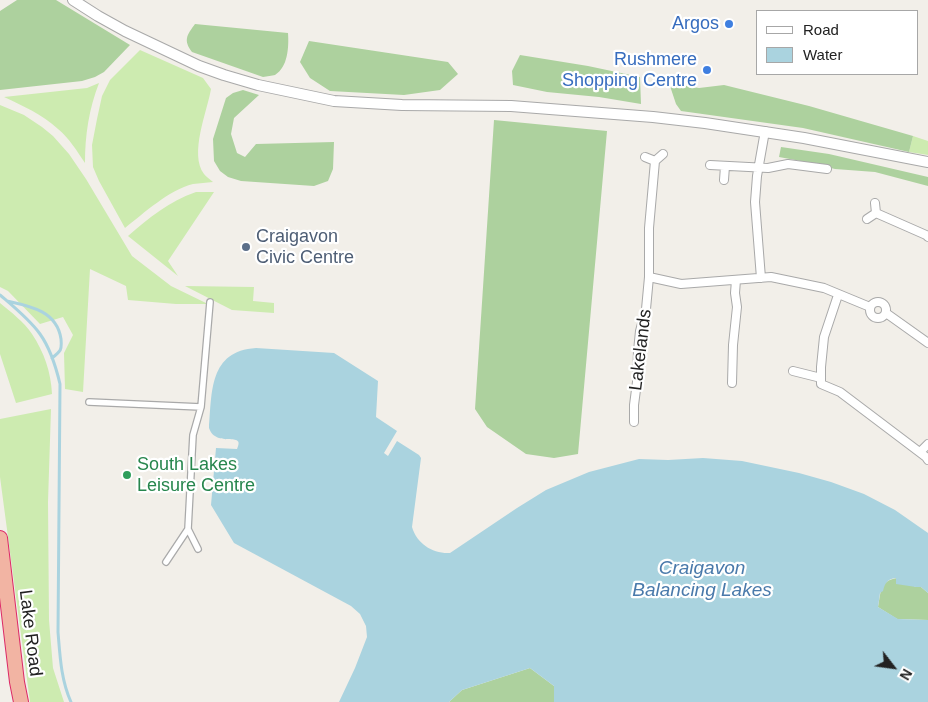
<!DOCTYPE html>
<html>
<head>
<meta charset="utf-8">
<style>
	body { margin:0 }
	#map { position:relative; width:928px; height:702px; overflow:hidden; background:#f2efe9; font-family:Arial,sans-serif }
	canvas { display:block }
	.legend { position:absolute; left:756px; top:10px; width:162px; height:65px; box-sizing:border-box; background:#fff; border:1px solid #a7a7a7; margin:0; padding:6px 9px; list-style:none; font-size:15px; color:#222 }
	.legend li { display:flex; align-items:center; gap:10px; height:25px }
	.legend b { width:25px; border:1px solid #a7a7a7 }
	.north { position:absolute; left:868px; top:642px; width:50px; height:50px; -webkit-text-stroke:4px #fff; paint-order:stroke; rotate:120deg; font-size:14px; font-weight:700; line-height:20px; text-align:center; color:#222 }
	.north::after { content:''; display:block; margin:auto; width:18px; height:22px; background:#222; clip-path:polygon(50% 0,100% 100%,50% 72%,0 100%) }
</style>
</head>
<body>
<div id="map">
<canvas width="928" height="702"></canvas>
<ul class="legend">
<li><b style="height:6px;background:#fff"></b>Road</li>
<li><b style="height:14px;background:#aad3df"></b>Water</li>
</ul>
<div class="north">N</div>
</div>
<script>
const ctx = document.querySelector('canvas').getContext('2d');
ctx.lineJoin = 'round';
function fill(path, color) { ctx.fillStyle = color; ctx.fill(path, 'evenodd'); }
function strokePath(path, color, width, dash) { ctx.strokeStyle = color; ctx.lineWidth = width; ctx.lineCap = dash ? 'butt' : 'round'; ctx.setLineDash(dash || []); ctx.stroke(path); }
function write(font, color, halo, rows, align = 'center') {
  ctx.font = font + ' Arial,sans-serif'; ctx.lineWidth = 4.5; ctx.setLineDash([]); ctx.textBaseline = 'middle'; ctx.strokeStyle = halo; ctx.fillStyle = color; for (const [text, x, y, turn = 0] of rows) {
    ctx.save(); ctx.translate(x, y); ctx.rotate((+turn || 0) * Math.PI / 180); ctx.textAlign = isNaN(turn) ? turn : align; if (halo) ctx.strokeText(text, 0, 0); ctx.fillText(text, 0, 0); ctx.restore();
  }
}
fill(new Path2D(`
	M 140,50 L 203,78 L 211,89 C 207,112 189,154 204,174 C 206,177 210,179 213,182 C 206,183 200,183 193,184 C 169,190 144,213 125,228 L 99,181 L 93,167 L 92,145 L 97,119 L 102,96 L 110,80 Z
	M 99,83 C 89,109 85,135 85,163 C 77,151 69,138 58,129 C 42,114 23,106 4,97 L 87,88 Z
	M 0,105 L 24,115 L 42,127 L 53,136 L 69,154 L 86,179 L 132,256 L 171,286 L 208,304 L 176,304 L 128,300 L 126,286 L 90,269 L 83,392 L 65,389 L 64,353 L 73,335 L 63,317 L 40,324 L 8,291 L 0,287 Z
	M 913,136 L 928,141 L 928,155 L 909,152 Z
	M 196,192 L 214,192 L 168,261 L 178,276 L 128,236 C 149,218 169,201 196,192 Z
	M 185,286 L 254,287 L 253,301 L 274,303 L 274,313 L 232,310 Z
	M 0,303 C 11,312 24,322 32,334 C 44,352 51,372 52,394 L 16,403 L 0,354 Z
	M 51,409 L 48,502 L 49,620 L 53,668 L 64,702 L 30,702 L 0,477 L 0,419 Z`), '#cdebb0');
fill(new Path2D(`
	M 17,0 L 56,0 L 130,45 L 104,72 L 95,77 L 82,81 L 0,90 L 0,11 Z
	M 195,24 L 288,33 C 289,47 288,67 275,75 C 272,76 267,76 263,77 L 192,52 C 183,40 187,35 195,24 Z
	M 309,41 L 448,62 L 458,74 L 440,90 L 404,95 L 330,91 L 310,78 L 300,62 Z
	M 520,55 L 588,66 L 640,77 L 641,104 L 599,97 L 547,92 L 513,85 L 512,71 Z
	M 669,83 L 699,88 L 724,85 L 809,106 L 913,136 L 909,152 L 803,128 L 681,111 L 676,104 Z
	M 243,90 L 259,95 L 234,118 L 231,134 L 237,153 L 245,157 L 256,144 L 334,142 L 333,169 L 328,181 L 314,186 L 241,181 L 228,177 L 220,171 L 214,161 L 213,139 L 226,98 L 233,93 Z
	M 494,120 L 607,131 L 578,454 L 554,458 L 526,454 L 487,427 L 475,409 Z
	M 781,147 L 829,154 L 928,177 L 928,186 L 875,172 L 835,169 L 806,162 L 779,157 Z
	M 897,578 L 916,587 L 921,587 L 928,593 L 928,620 L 897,619 L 878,607 C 881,593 879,581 897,578 Z
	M 530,668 L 554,686 L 554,702 L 449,702 L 462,690 Z`), '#add19e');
fill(new Path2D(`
	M 256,348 L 334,353 L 378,381 L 376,417 L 397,431 L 384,453 L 388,456 L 397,441 L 419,455 L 421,458 L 412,527 C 417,544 433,554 450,553 L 517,508 L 546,490 L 589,472 L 639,459 L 668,460 L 703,458 L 742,461 L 799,473 L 831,482 L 864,494 L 895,510 L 928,533 L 928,593 L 921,587 L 916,587 L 896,584 L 896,578 C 887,579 885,583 883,591 L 880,593 L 878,607 L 898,619 L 928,620 L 928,702 L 554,702 L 554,686 L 530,668 L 462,690 L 449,702 L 339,702 L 355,668 L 367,637 L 366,626 L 360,614 L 351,606 L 234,543 L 211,505 L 216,448 L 237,449 C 246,430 216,449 209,428 C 212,392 209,351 256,348 Z`), '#aad3df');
strokePath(new Path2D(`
	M 0,295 C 14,307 29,319 40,334 C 50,348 56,367 60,384 L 58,632 C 60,656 61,680 71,702
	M 7,301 C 30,306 57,311 61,339 C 62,350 61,351 52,358`), '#aad3df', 3);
const pedestrian = new Path2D(`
	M 89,402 L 201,407
	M 198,549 L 188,529 L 193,435 L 201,407 L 210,302
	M 166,562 L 188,529`);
const minor = new Path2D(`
	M 645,157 L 655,161 L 663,154
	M 710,165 L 768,168 L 788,164 L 827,169
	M 724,180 L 725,166
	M 876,213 L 926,235 L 928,237
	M 867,219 L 876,213 L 875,203
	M 649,277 L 681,284 L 771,277 L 824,288 L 870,307
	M 761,278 L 755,202 L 757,176 L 765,131
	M 838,295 L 824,337 L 821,367 L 821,384 L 840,392 L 926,457 L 928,460
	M870 310a8 8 0 1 1 16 0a8 8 0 1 1-16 0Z
	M 886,313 L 928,343
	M 793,371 L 821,378
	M 732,383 L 733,345 L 737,307 L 735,293 L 736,280
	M 634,422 L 634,405 L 637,382 L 638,351 L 640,331 L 646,309 L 649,277 L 649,228 L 655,161
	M 920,452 L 928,444`);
const tertiary = new Path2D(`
	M 73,0 L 98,16 L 125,31 L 199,66 L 224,75 L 258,85 L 334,101 L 402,105 L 511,106 L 653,117 L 705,123 L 804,138 L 928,162`);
const trunk = new Path2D(`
	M 0,538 L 17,682 L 21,702`);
strokePath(pedestrian, '#a9a9a9', 8);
strokePath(minor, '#a9a9a9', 10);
strokePath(tertiary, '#a9a9a9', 12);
strokePath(trunk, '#dc2a67', 16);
strokePath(pedestrian, '#fff', 5.5);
strokePath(minor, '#fff', 8);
strokePath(tertiary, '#fff', 10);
strokePath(trunk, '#f2b4a3', 14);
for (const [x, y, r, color] of [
	[729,24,5,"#3f7fe0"],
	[707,70,5,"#3f7fe0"],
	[246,247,5,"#5c6f8a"],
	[127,475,5,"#2e9e5b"]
]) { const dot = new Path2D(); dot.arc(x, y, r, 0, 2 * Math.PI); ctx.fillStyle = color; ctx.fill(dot); strokePath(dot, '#fff', 2); }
write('18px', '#366cbe', '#fff', [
	["Argos",719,24],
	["Rushmere",697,60],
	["Shopping Centre",697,81]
], 'right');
write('18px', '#4e5e75', '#fff', [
	["Craigavon",256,237],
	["Civic Centre",256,258]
], 'left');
write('18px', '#222', '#fff', [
	["Lakelands",641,350,-83],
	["Lake Road",30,633,83]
]);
write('18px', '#27864d', '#fff', [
	["South Lakes",137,465],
	["Leisure Centre",137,486]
], 'left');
write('italic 19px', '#4a7aab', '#fff', [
	["Craigavon",702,569],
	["Balancing Lakes",702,591]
]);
</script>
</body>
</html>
